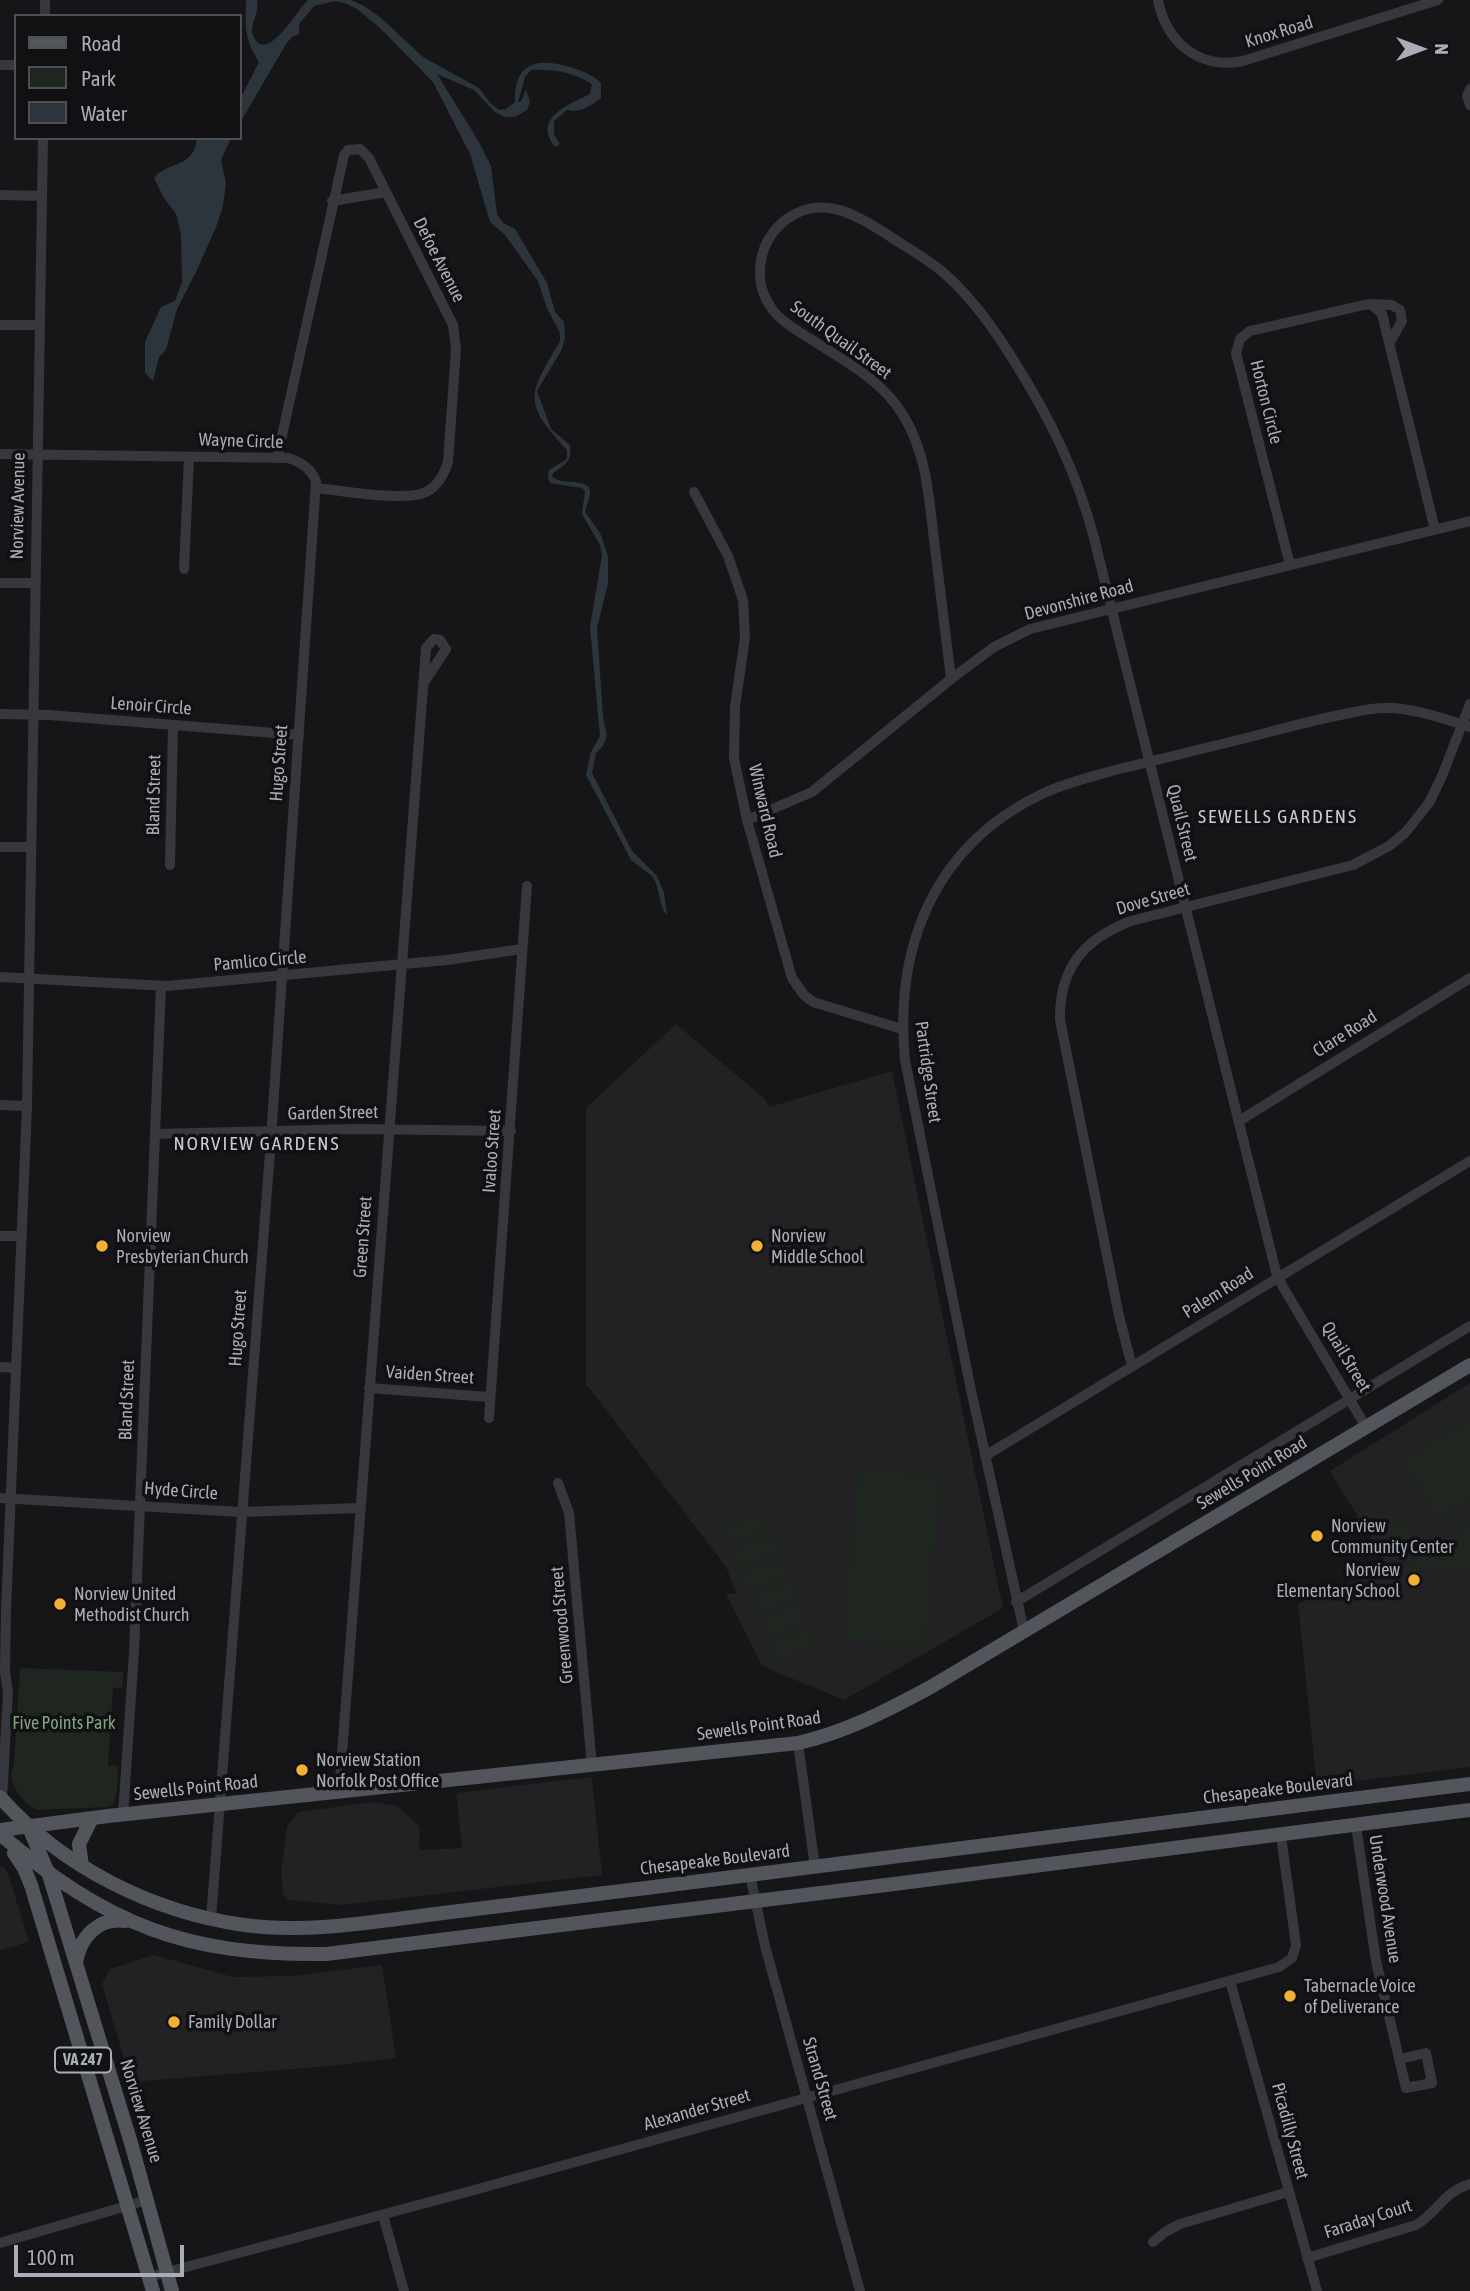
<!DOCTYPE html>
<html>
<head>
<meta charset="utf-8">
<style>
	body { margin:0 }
	#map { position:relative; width:1470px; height:2291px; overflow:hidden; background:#161618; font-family:"Asap Condensed",sans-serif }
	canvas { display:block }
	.legend { position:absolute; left:14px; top:14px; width:228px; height:126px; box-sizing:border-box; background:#111113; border:2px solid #4d4f55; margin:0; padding:9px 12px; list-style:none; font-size:21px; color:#a8adb8 }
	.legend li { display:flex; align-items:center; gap:14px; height:35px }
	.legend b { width:35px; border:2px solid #4d4f55 }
	.north { position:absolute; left:1386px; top:14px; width:70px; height:70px; -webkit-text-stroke:5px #111113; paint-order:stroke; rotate:90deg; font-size:19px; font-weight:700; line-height:28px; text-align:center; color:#a8adb8 }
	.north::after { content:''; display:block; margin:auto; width:24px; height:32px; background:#a8adb8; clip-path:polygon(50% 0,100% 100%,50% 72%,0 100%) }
	.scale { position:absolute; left:14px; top:2245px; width:170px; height:32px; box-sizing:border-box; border:4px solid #a8adb8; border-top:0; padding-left:9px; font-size:21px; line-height:24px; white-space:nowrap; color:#a8adb8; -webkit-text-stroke:5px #111113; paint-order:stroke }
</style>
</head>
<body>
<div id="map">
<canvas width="1470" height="2291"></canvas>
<ul class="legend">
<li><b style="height:9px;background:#53555c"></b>Road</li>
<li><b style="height:19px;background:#1e261f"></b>Park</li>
<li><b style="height:19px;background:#2c353c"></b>Water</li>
</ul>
<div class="north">N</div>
<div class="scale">100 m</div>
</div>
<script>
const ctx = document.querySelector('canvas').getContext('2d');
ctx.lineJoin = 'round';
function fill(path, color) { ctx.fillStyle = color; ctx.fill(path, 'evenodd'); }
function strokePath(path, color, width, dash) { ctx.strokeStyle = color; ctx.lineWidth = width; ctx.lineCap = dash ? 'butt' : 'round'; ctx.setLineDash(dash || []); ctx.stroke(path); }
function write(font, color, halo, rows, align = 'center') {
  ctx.font = font + ' "Asap Condensed",sans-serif'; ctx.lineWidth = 7; ctx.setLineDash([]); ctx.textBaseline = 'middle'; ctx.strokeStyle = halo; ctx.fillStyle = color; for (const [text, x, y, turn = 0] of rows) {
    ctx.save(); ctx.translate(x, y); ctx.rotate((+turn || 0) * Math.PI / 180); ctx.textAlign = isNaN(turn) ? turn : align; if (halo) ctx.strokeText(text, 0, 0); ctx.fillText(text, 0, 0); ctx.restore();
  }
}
fill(new Path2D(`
	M 676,1024 L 765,1099 L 769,1107 L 892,1071 L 1003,1608 L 844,1700 L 762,1666 L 726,1594 L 737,1594 L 726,1567 L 586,1384 L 586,1108 Z
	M 1470,1383 L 1470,1767 L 1317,1786 L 1298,1604 L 1323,1589 L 1391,1571 L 1330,1471 Z
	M 592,1777 L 602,1875 L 341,1905 L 289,1900 L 283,1894 L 281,1874 L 287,1827 L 298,1812 L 373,1802 L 397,1806 L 420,1827 L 419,1850 L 462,1848 L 456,1793 Z
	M 0,1866 L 4,1867 L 8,1873 L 29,1942 L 0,1950 Z
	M 154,1955 L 233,1977 L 292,1976 L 382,1965 L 396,2058 L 329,2066 L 131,2082 L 102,1984 L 110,1969 Z`), '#222225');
fill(new Path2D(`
	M 1470,1420 L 1470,1499 L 1438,1518 L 1403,1459 Z
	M 859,1468 L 942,1477 L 925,1648 L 842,1639 Z
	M 762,1512 L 769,1530 L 731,1545 L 724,1528 Z
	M 1394,1513 L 1399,1513 L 1403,1517 L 1402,1524 L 1410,1530 L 1410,1538 L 1417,1540 L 1415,1548 L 1409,1548 L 1406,1542 L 1398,1543 L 1392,1538 L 1392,1531 L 1395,1526 L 1390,1520 Z
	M 1470,1526 L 1470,1568 L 1407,1576 L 1407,1564 Z
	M 771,1535 L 778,1553 L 740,1568 L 733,1550 Z
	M 780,1559 L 787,1576 L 749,1591 L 742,1574 Z
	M 790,1581 L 797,1599 L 759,1614 L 752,1597 Z
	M 798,1604 L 805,1622 L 768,1637 L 761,1620 Z
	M 808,1628 L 815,1645 L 777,1660 L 770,1643 Z
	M 20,1668 L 123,1672 L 123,1687 L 113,1688 L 108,1765 L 118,1766 L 117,1791 L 113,1804 L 107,1807 L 37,1810 C 22,1802 5,1782 14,1764 Z`), '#1e261f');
fill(new Path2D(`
	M 246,0 L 257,0 C 259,15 251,22 252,32 C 252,34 256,41 257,42 C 272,56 298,9 308,0 L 351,0 L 364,6 L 380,17 L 423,57 L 479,88 L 491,104 L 499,110 L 506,109 L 515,102 C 514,66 533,57 566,66 C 578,69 592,74 601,83 L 601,98 C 591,106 580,113 567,110 L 554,121 L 554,135 L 560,144 L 555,147 C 533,118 566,106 590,94 L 592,84 C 573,72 552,69 531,70 L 525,77 L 518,102 L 521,101 L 526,90 L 530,102 L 527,110 L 515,117 L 505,117 L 495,112 L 474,90 L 437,74 L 479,142 L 491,166 L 497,214 L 503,223 L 515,229 L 547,283 L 555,312 L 564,322 L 565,338 L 562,349 L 537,391 L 551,429 L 570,445 C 572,461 566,464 553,473 L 552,476 C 562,486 578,478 589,487 L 590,495 L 585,512 L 600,533 L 608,556 L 608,583 L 597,628 L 603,717 L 607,736 L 603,746 L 596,753 L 592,773 L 632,851 L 657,876 L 664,893 L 667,915 L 663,910 L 656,883 L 652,876 L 631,860 L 586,775 L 591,752 L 600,736 L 590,627 L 602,555 L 600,545 L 582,514 L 585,491 L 582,488 L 550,483 L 548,478 L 549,470 L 567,459 L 567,450 C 521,400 529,395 560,341 L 560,333 L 547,308 L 538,281 L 505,235 L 490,222 L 470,154 L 433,82 L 380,28 L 357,9 L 345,3 L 335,1 L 314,6 L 299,24 L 299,34 L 292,37 L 286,44 L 240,123 L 240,99 L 259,62 C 244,38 245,27 246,0 Z
	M 197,138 L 231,138 L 221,160 L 226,183 L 223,206 L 216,227 L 196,272 L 177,309 L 166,350 L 159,357 L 153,381 L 145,373 L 145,342 L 161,307 L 175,301 L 182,282 L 181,234 L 176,214 L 164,198 L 154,178 C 167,161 194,169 197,138 Z`), '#2c353c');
strokePath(new Path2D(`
	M 1158,0 C 1166,42 1199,70 1243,61 L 1438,0
	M 45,16 L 45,0
	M 0,65 L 16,65
	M 1470,89 L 1467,96 L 1470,105
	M 0,195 L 42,196
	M 332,201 L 386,192
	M 1371,304 L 1392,305 L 1400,310 L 1402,321 L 1390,342
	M 0,325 L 40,325
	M 0,454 L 288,458 C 301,462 311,468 316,481 L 270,1152 L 211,1919
	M 277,458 L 344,155 L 348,150 L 360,149 L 369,158 L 453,325 L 456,349 L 448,462 C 444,475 438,486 426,492 C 406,502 342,491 317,488
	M 694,492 L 728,556 L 743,600 L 745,637 L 735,707 L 734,758 L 747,820 L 792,978 L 804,995 L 813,1002 L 902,1029
	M 1290,565 L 1236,353 L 1240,339 L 1250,331 L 1364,305 L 1371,304 L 1382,314 L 1435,530
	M 184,569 L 189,457
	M 0,583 L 36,583
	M 951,679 C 946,635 940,591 935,548 C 929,502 928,455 903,415 C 882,380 843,360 809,338 C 796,330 782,322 772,309 C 765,299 760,287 760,275 C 759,249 772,226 795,214 C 828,197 860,217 888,235 C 907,248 928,259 945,274 C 973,299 994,329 1014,361 C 1050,418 1077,473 1094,538 L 1276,1272 L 1283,1287 L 1366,1427
	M 0,714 L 49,715 L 299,735
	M 747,820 L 812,792 L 951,679 L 994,647 L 1030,629 L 1470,521
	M 0,847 L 31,847
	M 170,865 L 173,725
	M 0,977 L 167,986 L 447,960 L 522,949
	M 0,1105 L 27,1106
	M 1239,1121 L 1470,978
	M 156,1134 L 356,1129 L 511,1131
	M 0,1236 L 21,1236
	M 1132,1366 L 1119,1316 L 1060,1020 C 1059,968 1084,939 1131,921 L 1353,865 L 1389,846 L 1405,833 L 1429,803 L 1442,776 L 1470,704
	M 0,1367 L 16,1368
	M 369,1388 L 489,1397
	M 489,1418 L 527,886
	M 985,1456 L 1470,1161
	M 558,1483 L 569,1513 L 592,1766
	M 0,1498 L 241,1512 L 360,1508
	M 1016,1602 L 1470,1326
	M 1024,1631 L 971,1390 L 905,1060 C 894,945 935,844 1044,793 C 1068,782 1094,776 1119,769 C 1154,761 1188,752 1222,744 C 1260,735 1297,724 1335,716 C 1355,712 1373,707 1393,708 C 1419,710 1445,719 1470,727
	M 798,1743 L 815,1867
	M 339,1793 L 426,648 L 434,639 L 440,640 L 446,649 L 423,684
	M 2,1799 L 8,1692 L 5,1672 L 6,1610 L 27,1106 L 43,138
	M 123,1815 L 134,1652 L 161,986
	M 1356,1826 L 1376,1961 L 1406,2088 L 1432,2083 L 1426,2053 L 1400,2059
	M 750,1875 L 765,1946 L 860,2291
	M 1230,1981 L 1317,2291
	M 383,2215 L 404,2291
	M 1153,2242 L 1165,2232 L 1180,2224 L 1288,2192
	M 0,2243 L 147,2200
	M 1307,2258 L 1416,2225 C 1438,2212 1443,2192 1470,2184
	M 149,2277 L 467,2192 L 1279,1967 L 1292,1958 L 1296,1945 L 1281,1836`), '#37383d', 10);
strokePath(new Path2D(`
	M 0,1797 C 62,1867 152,1912 244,1925 C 305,1933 366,1923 427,1915 C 500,1906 573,1897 646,1888 C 921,1854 1196,1820 1470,1784
	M 0,1830 L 108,1816 L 798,1743 C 846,1732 886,1711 929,1688 L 1470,1365
	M 30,1830 L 49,1875 L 131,2143 L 172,2291
	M 0,1834 C 107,1925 186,1956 326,1954 L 894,1884 L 1470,1810
	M 14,1853 L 24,1868 L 31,1885 L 153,2291
	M 82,1866 L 79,1844 L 92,1818
	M 76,1963 C 80,1937 98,1917 126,1921`), '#53555c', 14);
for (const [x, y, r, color] of [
	[102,1246,7,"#f2b134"],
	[757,1246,7,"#f2b134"],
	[1317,1536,7,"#f2b134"],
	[1414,1580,7,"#f2b134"],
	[60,1604,7,"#f2b134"],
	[302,1770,7,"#f2b134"],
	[1290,1996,7,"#f2b134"],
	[174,2022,7,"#f2b134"]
]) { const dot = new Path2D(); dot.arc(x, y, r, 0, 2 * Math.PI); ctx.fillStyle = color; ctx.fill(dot); strokePath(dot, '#111113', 2.5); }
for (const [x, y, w] of [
	[83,2060,56]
]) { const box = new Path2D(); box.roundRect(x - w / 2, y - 12.5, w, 25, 5); ctx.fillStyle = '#111113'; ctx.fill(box); strokePath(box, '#a8adb8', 2); }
write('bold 16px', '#a8adb8', null, [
	["VA 247",83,2060]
]);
write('18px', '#a8adb8', '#111113', [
	["Knox Road",1279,32,-17],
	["Defoe Avenue",439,260,63],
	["South Quail Street",841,340,36],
	["Horton Circle",1266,402,76],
	["Wayne Circle",241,441,2],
	["Norview Avenue",18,506,-89],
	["Devonshire Road",1079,600,-15],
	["Lenoir Circle",151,706,4],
	["Hugo Street",279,763,-86],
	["Bland Street",154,795,-89],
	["Winward Road",765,811,77],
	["Quail Street",1182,823,76],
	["Dove Street",1153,899,-16],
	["Pamlico Circle",260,961,-5],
	["Clare Road",1345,1034,-32],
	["Partridge Street",928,1072,82],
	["Garden Street",333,1113,-1],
	["Ivaloo Street",492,1151,-86],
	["Green Street",363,1237,-86],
	["Palem Road",1218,1293,-32],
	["Hugo Street",238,1328,-86],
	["Quail Street",1346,1357,59],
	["Vaiden Street",430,1375,4],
	["Bland Street",127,1400,-88],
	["Sewells Point Road",1252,1473,-31],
	["Hyde Circle",181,1491,4],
	["Greenwood Street",562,1625,-95],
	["Sewells Point Road",759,1726,-8],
	["Sewells Point Road",196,1788,-6],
	["Chesapeake Boulevard",1278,1789,-7],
	["Chesapeake Boulevard",715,1860,-7],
	["Underwood Avenue",1385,1899,81],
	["Strand Street",820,2079,74],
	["Alexander Street",697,2110,-16],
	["Norview Avenue",141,2111,73],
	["Picadilly Street",1290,2131,75],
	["Faraday Court",1368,2219,-18]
]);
write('18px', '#a8adb8', '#111113', [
	["Norview",116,1236],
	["Presbyterian Church",116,1257],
	["Norview",771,1236],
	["Middle School",771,1257],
	["Norview",1331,1526],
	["Community Center",1331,1547],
	["Norview",1400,1570,"right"],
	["Elementary School",1400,1591,"right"],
	["Norview United",74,1594],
	["Methodist Church",74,1615],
	["Norview Station",316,1760],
	["Norfolk Post Office",316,1781],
	["Tabernacle Voice",1304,1986],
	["of Deliverance",1304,2007],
	["Family Dollar",188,2022]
], 'left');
write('18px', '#7fa381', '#111113', [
	["Five Points Park",64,1723]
]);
ctx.letterSpacing = '2px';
write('19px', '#c9ccd4', '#111113', [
	["SEWELLS GARDENS",1278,817],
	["NORVIEW GARDENS",257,1144]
]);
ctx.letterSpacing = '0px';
</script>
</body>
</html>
